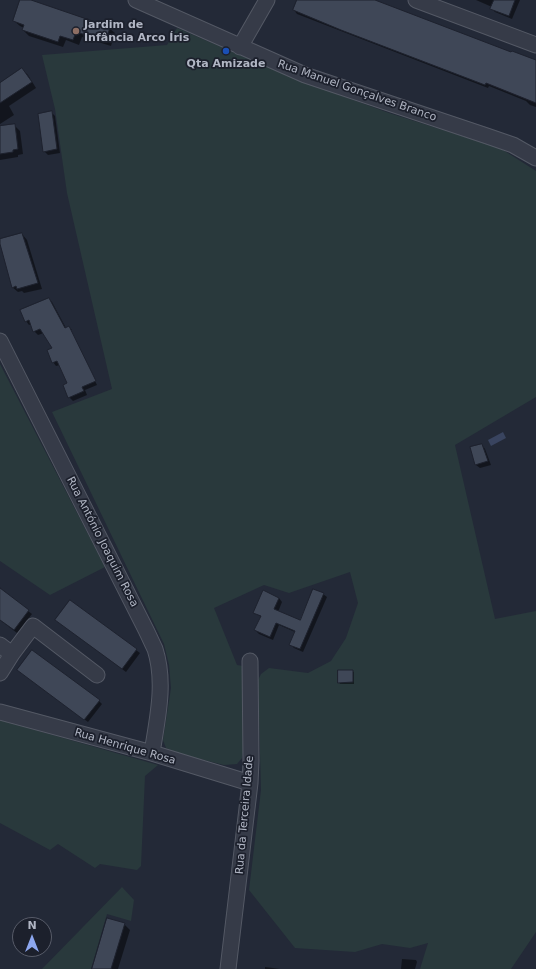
<!DOCTYPE html>
<html>
<head>
<meta charset="utf-8">
<style>
	body { margin:0 }
	#map { position:relative; width:536px; height:969px; overflow:hidden; background:#232937; font-family:"DejaVu Sans",sans-serif }
	canvas { display:block }
	.north { position:absolute; left:12px; top:917px; width:40px; height:40px; box-sizing:border-box; background:#1c202c; border:1px solid #585c69; border-radius:50%; rotate:0deg; font-size:11px; font-weight:700; line-height:16px; text-align:center; color:#b1b6c4 }
	.north::after { content:''; display:block; margin:auto; width:14px; height:18px; background:#8ca6ee; clip-path:polygon(50% 0,100% 100%,50% 72%,0 100%) }
</style>
</head>
<body>
<div id="map">
<canvas width="536" height="969"></canvas>
<div class="north">N</div>
</div>
<script>
const ctx = document.querySelector('canvas').getContext('2d');
ctx.lineJoin = 'round';
function fill(path, color) { ctx.fillStyle = color; ctx.fill(path, 'evenodd'); }
function strokePath(path, color, width, dash) { ctx.strokeStyle = color; ctx.lineWidth = width; ctx.lineCap = dash ? 'butt' : 'round'; ctx.setLineDash(dash || []); ctx.stroke(path); }
function write(font, color, halo, rows, align = 'center') {
  ctx.font = font + ' "DejaVu Sans",sans-serif'; ctx.lineWidth = 3.5; ctx.setLineDash([]); ctx.textBaseline = 'middle'; ctx.strokeStyle = halo; ctx.fillStyle = color; for (const [text, x, y, turn = 0] of rows) {
    ctx.save(); ctx.translate(x, y); ctx.rotate((+turn || 0) * Math.PI / 180); ctx.textAlign = isNaN(turn) ? turn : align; if (halo) ctx.strokeText(text, 0, 0); ctx.fillText(text, 0, 0); ctx.restore();
  }
}
fill(new Path2D(`
	M 177,28 L 293,78 L 389,113 L 500,148 L 536,171 L 536,397 L 455,445 L 495,619 L 536,611 L 536,932 L 511,969 L 420,969 L 428,943 L 410,948 L 382,944 L 355,952 L 295,948 L 249,890 L 261,790 L 258,680 L 261,674 L 269,668 L 308,673 L 331,661 L 346,638 L 358,603 L 350,572 L 289,593 L 264,585 L 214,608 L 237,665 L 243,666 L 244,747 L 242,758 L 237,764 L 224,765 L 180,754 L 166,748 L 163,740 L 171,688 L 169,665 L 164,644 L 52,412 L 112,389 L 67,193 L 55,109 L 42,55 L 167,45 Z
	M 0,364 L 105,567 L 50,595 L 0,561 Z
	M 0,720 L 158,765 L 145,776 L 141,866 L 137,870 L 100,864 L 95,868 L 58,844 L 50,850 L 0,823 Z
	M 122,887 L 134,900 L 131,921 L 107,914 L 91,969 L 42,969 Z`), '#29393c');
fill(new Path2D(`
	M 503,432 L 506,438 L 491,446 L 488,440 Z`), '#39445f');
fill(new Path2D(`
	M 21,0 L 28,0 L 109,28 L 115,33 L 111,46 L 82,37 L 79,45 L 66,40 L 63,47 L 29,36 L 23,30 L 24,28 L 20,26 L 14,21 Z
	M 298,0 L 371,0 L 536,64 L 536,107 L 530,105 L 526,101 L 489,86 L 488,88 L 297,14 L 294,10 Z
	M 476,0 L 520,0 L 512,19 L 495,12 L 492,9 L 492,7 Z
	M 22,69 L 28,75 L 36,88 L 9,106 L 14,115 L 0,124 L 0,84 Z
	M 51,112 L 55,116 L 60,153 L 48,155 L 44,151 Z
	M 14,125 L 20,131 L 23,154 L 18,155 L 18,157 L 0,160 L 0,127 Z
	M 22,234 L 27,240 L 42,289 L 24,293 L 22,291 L 18,292 L 12,287 Z
	M 49,299 L 52,302 L 66,328 L 69,327 L 72,330 L 70,330 L 97,385 L 85,390 L 87,395 L 73,401 L 69,397 L 68,384 L 60,365 L 56,366 L 53,362 L 53,348 L 44,333 L 38,335 L 34,331 L 31,324 L 29,325 L 26,321 Z
	M 482,445 L 485,449 L 491,465 L 480,468 L 476,465 L 471,448 Z
	M 0,590 L 32,614 L 17,633 L 0,620 Z
	M 264,591 L 279,598 L 282,602 L 278,612 L 300,621 L 323,594 L 327,597 L 303,652 L 294,648 L 290,644 L 295,632 L 279,625 L 273,640 L 259,634 L 255,630 L 261,617 L 254,612 Z
	M 70,601 L 140,653 L 126,672 L 56,620 Z
	M 352,671 L 354,672 L 354,684 L 340,684 L 339,682 Z
	M 22,673 L 99,701 L 102,704 L 88,722 Z
	M 124,924 L 130,930 L 118,969 L 93,969 Z
	M 402,959 L 416,960 L 417,962 L 415,969 L 401,969 Z
	M 265,967 L 280,969 L 265,969 Z`), '#0007');
const building = new Path2D(`
	M 20,0 L 31,0 L 110,27 L 106,41 L 76,32 L 73,40 L 60,36 L 58,42 L 22,30 L 24,25 L 13,21 Z
	M 297,0 L 375,0 L 511,52 L 512,51 L 536,60 L 536,103 L 486,83 L 485,85 L 341,30 L 293,10 Z
	M 494,0 L 515,0 L 509,16 L 490,9 Z
	M 22,68 L 32,82 L 0,103 L 0,83 Z
	M 52,111 L 57,149 L 43,152 L 38,114 Z
	M 15,124 L 18,149 L 13,150 L 13,152 L 0,154 L 0,126 Z
	M 22,233 L 38,283 L 17,289 L 16,286 L 12,288 L 0,244 L 0,239 Z
	M 49,298 L 65,328 L 69,326 L 96,381 L 82,387 L 84,391 L 68,398 L 63,385 L 67,383 L 57,361 L 52,363 L 47,350 L 52,348 L 40,329 L 33,332 L 29,320 L 25,322 L 20,310 Z
	M 482,444 L 488,461 L 475,465 L 470,447 Z
	M 0,588 L 29,610 L 14,630 L 0,620 Z
	M 313,589 L 324,593 L 300,649 L 289,645 L 295,631 L 276,623 L 270,637 L 254,630 L 261,616 L 253,613 L 263,590 L 279,598 L 274,609 L 300,620 Z
	M 70,600 L 137,649 L 122,669 L 55,620 Z
	M 32,650 L 100,700 L 84,720 L 17,670 Z
	M 338,670 L 353,670 L 353,682 L 338,683 Z
	M 107,918 L 125,923 L 111,969 L 92,969 Z`);
fill(building, '#3f4757');
strokePath(building, '#1e222e', 1);
const minor = new Path2D(`
	M 136,0 L 305,75 L 487,136 L 513,145 L 536,158
	M 416,0 L 536,45
	M 240,47 L 267,0
	M 0,341 L 146,630 C 149,636 152,643 155,649 C 166,683 157,720 152,753
	M 0,645 L 12,654
	M 0,673 L 12,654 L 33,626 L 97,675
	M 0,712 L 152,753 L 250,783
	M 228,969 L 250,783 L 251,761 L 250,661`);
strokePath(minor, '#545965', 17);
strokePath(minor, '#363b48', 15);
for (const [x, y, r, color] of [
	[76,31,4,"#8d6e63"],
	[226,51,4,"#1a4fb4"]
]) { const dot = new Path2D(); dot.arc(x, y, r, 0, 2 * Math.PI); ctx.fillStyle = color; ctx.fill(dot); strokePath(dot, '#1c202c', 1.5); }
write('bold 11px', '#b1b6c4', '#1c202c', [
	["Jardim de",84,25],
	["Infância Arco Íris",84,38],
	["Qta Amizade",226,64,"center"]
], 'left');
write('11px', '#b1b6c4', '#1c202c', [
	["Rua Manuel Gonçalves Branco",357,91,19],
	["Rua António Joaquim Rosa",102,542,63],
	["Rua Henrique Rosa",125,747,16],
	["Rua da Terceira Idade",245,815,-85]
]);
</script>
</body>
</html>
